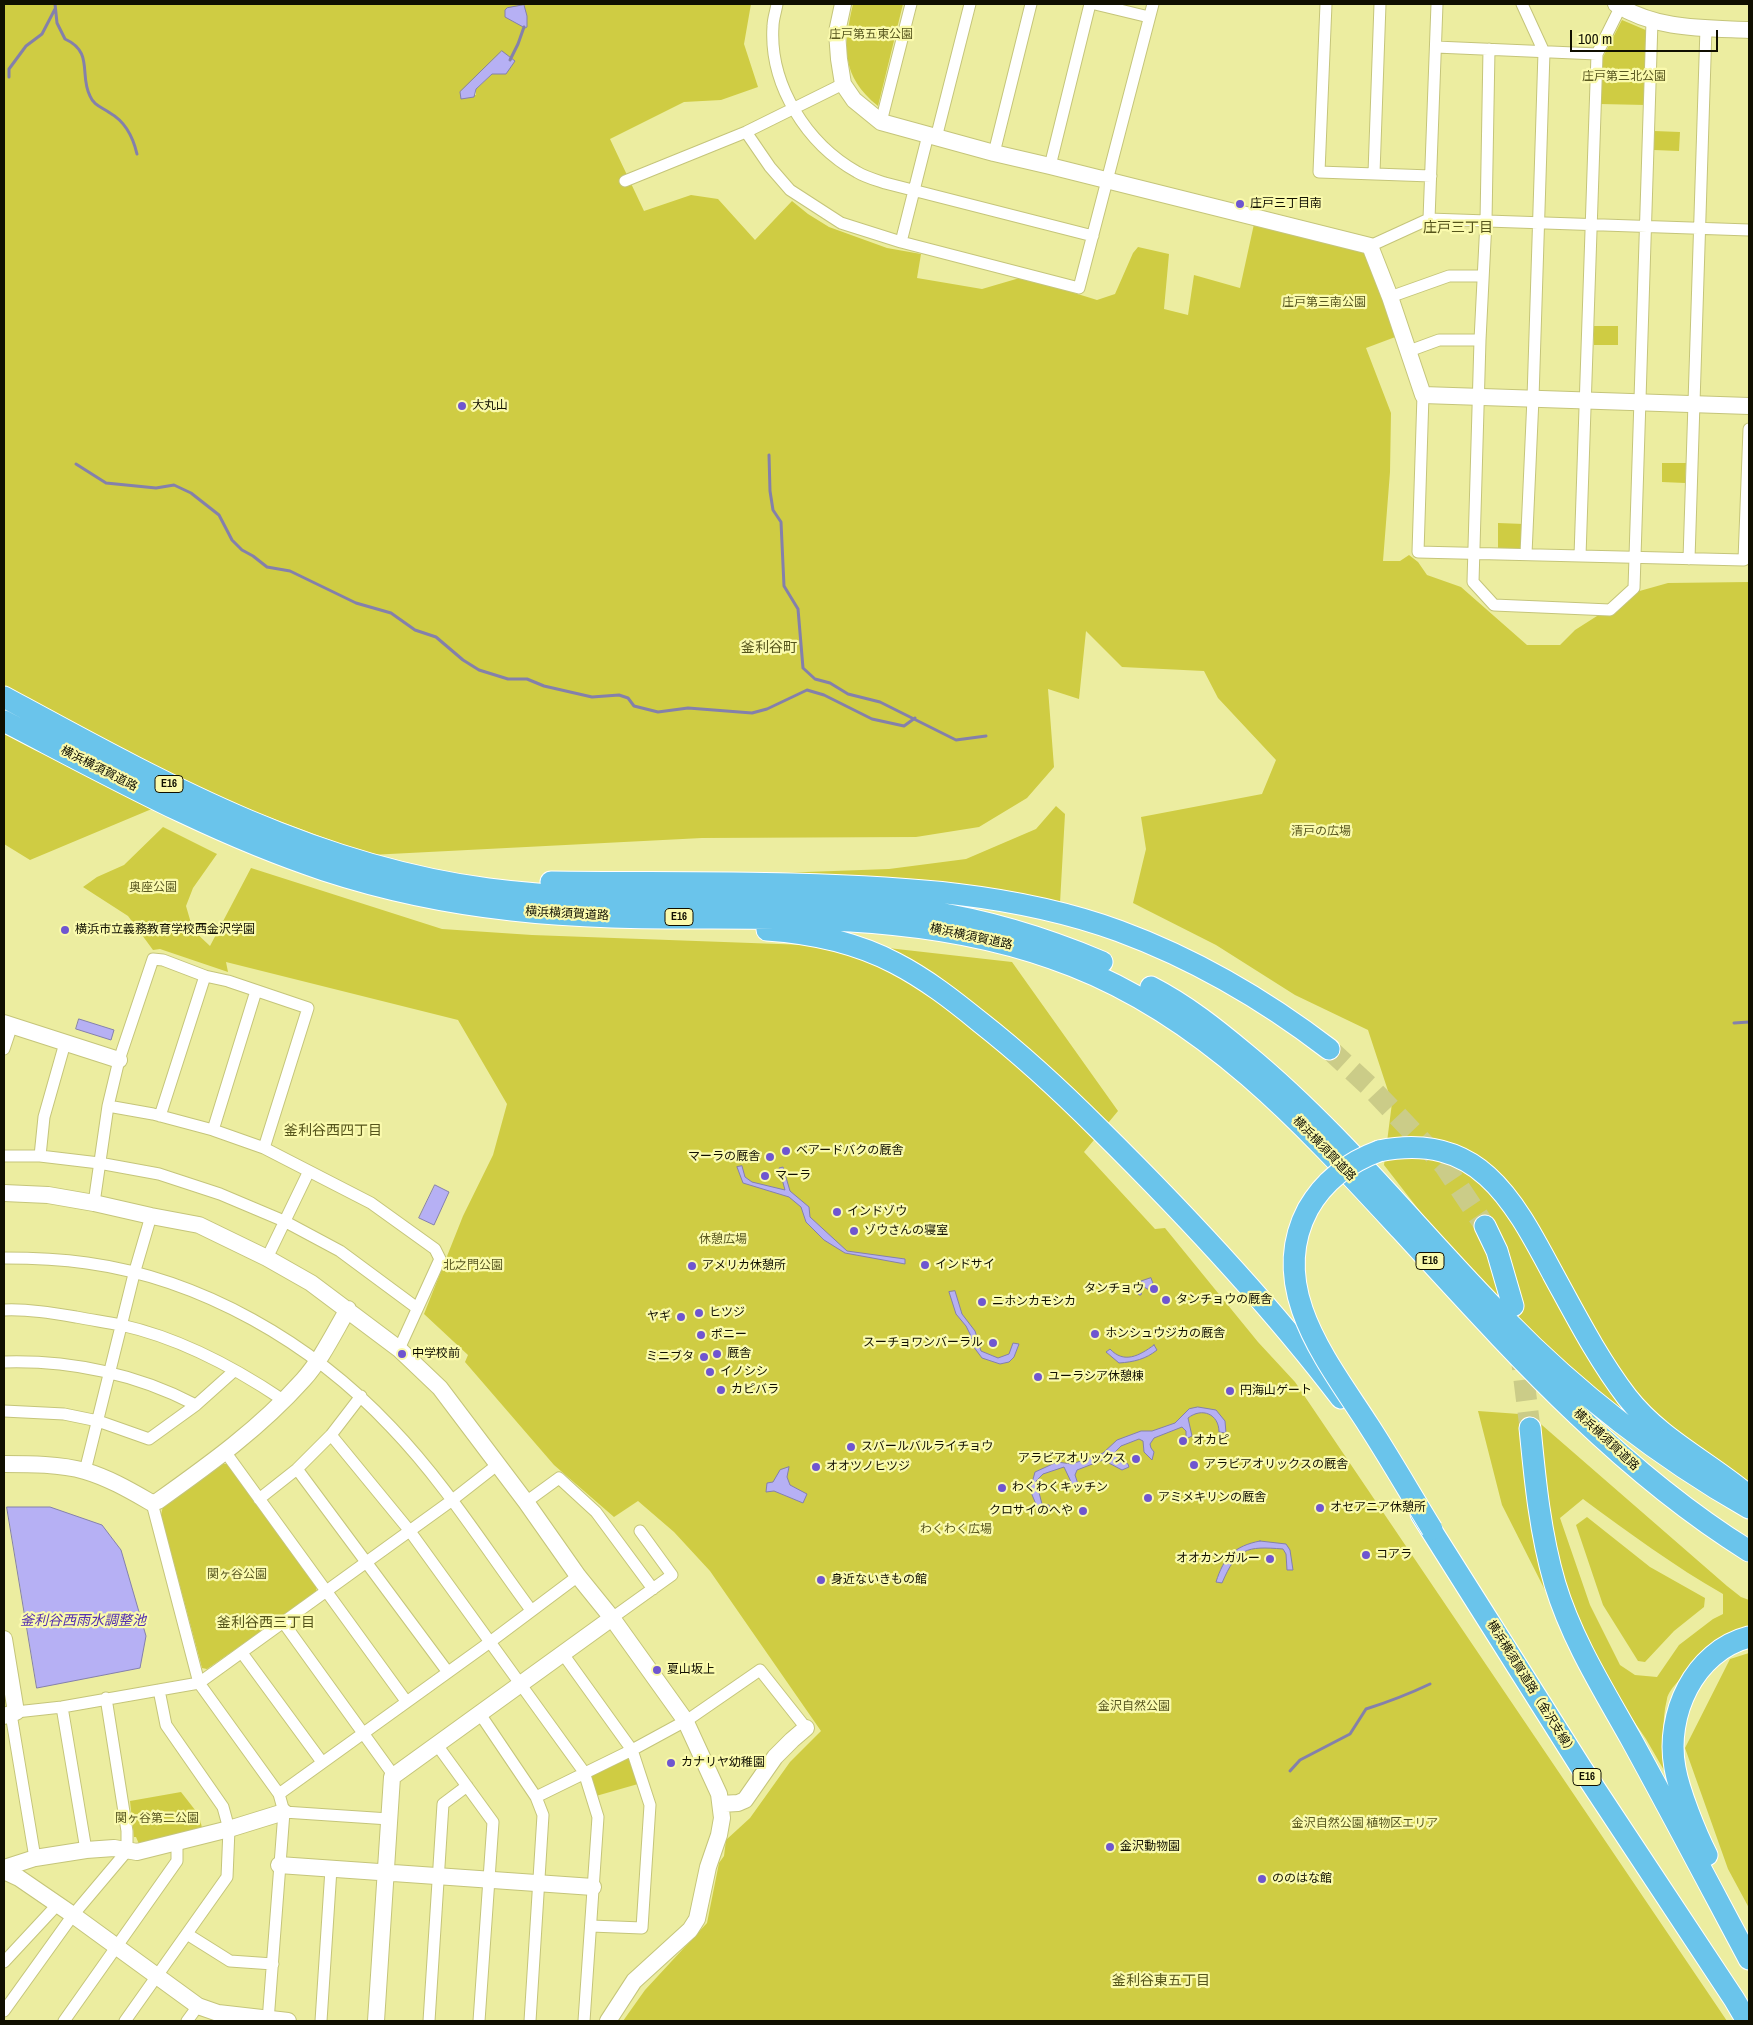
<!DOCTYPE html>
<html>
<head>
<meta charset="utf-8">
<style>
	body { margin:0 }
	#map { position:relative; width:1753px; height:2025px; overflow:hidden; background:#eceda0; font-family:"Archivo Narrow",sans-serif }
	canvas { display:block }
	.frame { position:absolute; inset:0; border:5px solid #100f00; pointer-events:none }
	.scale { position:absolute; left:1570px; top:30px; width:148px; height:22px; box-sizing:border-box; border:2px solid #100f00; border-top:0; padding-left:6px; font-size:15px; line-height:18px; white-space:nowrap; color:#100f00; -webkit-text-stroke:4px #fafaad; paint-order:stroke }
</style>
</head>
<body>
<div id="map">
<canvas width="1753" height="2025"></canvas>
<div class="frame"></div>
<div class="scale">100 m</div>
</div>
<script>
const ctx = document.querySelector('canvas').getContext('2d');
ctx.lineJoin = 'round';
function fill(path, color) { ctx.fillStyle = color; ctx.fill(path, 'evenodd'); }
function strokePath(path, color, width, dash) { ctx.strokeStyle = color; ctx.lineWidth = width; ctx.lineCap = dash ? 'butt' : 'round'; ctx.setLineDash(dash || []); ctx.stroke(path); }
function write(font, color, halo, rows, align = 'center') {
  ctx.font = font + ' "Archivo Narrow","Noto Sans JP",sans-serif'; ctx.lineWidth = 4.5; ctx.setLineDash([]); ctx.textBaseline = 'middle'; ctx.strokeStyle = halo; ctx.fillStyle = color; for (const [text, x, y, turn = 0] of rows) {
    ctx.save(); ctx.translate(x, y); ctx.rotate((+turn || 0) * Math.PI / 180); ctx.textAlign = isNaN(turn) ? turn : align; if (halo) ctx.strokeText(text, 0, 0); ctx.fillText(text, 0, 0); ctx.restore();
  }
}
fill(new Path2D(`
	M 4,4 L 751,4 L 744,44 L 758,87 L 721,100 L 684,102 L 610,139 L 644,211 L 691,195 L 718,199 L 755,240 L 792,201 L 808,214 L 829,227 L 887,248 L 921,254 L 917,278 L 982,289 L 1023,277 L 1097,300 L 1115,294 L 1133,253 L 1138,247 L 1169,254 L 1164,309 L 1188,315 L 1194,275 L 1240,288 L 1254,224 L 1365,252 L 1398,336 L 1366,348 L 1391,413 L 1390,472 L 1383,561 L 1400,561 L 1409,555 L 1418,562 L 1427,575 L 1461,587 L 1527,645 L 1560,645 L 1575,630 L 1597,616 L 1612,615 L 1636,592 L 1668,583 L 1749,582 L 1749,1495 L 1661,1444 L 1569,1367 L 1497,1298 L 1440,1237 L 1384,1165 L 1392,1103 L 1368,1030 L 1295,995 L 1216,945 L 1133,903 L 1146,849 L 1141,817 L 1262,794 L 1276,760 L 1218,698 L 1204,671 L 1122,667 L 1086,631 L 1079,699 L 1048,689 L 1054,767 L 1027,798 L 979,827 L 916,837 L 702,838 L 370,855 L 197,790 L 30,860 L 4,844 ZM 502,51 L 495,74 L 492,74 L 476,89 L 476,95 L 460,93 Z
	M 853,4 L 903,4 L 878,106 C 841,76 843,47 853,4 Z
	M 1622,20 L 1648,31 L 1646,105 L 1600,104 L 1601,61 Z
	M 1654,131 L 1680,132 L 1679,151 L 1654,150 Z
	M 1594,326 L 1618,326 L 1618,345 L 1594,345 Z
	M 1662,463 L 1686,463 L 1685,483 L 1662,482 Z
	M 1498,523 L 1524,524 L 1523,546 L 1518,549 L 1498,549 Z
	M 1056,806 L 1065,814 L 1060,903 L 751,874 L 889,869 L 966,859 L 1036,829 Z
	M 163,827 L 217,854 L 193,888 L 186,906 L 193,930 L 210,946 L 251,868 L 442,929 L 532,935 L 888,948 L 1012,962 L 1118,1111 L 1084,1152 L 1155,1229 L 1165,1228 L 1258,1342 L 1295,1382 L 1727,2021 L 623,2021 L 645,1990 L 707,1923 L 719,1863 L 724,1856 L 726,1840 L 750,1818 L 790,1762 L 821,1731 L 710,1571 L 674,1532 L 638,1501 L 614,1517 L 554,1465 L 465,1362 L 468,1355 L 424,1314 L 463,1216 L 493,1155 L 507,1104 L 458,1020 L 226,962 L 228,972 L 160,949 L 153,950 L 128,916 L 83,887 L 97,877 L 124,865 Z
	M 1478,1411 L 1519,1414 L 1529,1493 L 1548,1596 L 1502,1505 Z
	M 1535,1419 L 1727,1586 L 1741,1597 L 1749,1600 L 1749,1627 C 1729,1641 1672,1677 1667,1699 C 1661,1722 1664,1749 1665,1772 L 1646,1739 L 1584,1648 L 1548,1533 ZM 1583,1499 C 1629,1533 1674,1566 1723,1594 L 1723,1614 L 1713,1619 L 1679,1645 L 1657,1677 L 1635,1675 L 1620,1665 L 1590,1605 L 1560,1518 Z
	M 221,1464 L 228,1464 L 317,1584 L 316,1593 L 207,1669 L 202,1668 L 161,1515 L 163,1506 Z
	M 1587,1517 L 1650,1567 L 1705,1598 L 1704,1607 L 1674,1631 L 1645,1662 L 1638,1661 L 1603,1605 L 1576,1525 Z
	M 1749,1653 L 1749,1908 L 1728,1869 L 1685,1748 L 1730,1659 Z
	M 629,1756 L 638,1784 L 596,1796 L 591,1778 L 594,1772 Z
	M 181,1792 L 199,1815 L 203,1832 L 139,1844 L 136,1837 L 134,1837 L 130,1801 Z`), '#cfcc43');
const water = new Path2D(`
	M 524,5 L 527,16 L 527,27 L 525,28 L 505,17 L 505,10 L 507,8 Z
	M 502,51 L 515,61 L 506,74 L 492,74 L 476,89 L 474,97 L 461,99 L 460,92 Z
	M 79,1019 L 114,1030 L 111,1040 L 76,1029 Z
	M 742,1166 L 745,1177 L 752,1182 L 785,1190 L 779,1168 L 783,1167 L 790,1191 L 809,1207 L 810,1217 L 847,1251 L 905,1259 L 905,1264 L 845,1253 L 824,1240 L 806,1222 L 801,1207 L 789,1197 L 743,1183 L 737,1167 Z
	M 435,1185 L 449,1192 L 434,1225 L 419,1218 Z
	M 1151,1278 L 1155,1289 L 1153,1292 L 1144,1287 L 1142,1290 L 1141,1295 L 1139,1295 L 1136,1290 L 1136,1283 Z
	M 955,1291 L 962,1314 L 975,1331 L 981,1351 L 998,1358 L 1009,1354 L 1013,1343 L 1019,1344 L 1014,1357 L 1009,1362 L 1000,1364 L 982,1358 L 973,1346 L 970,1334 L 966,1326 L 956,1314 L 949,1292 Z
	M 1154,1345 L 1157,1350 C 1146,1359 1134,1362 1119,1363 L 1106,1352 L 1110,1349 C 1124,1364 1139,1356 1154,1345 Z
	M 1198,1407 L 1216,1410 L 1225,1421 L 1226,1433 L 1219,1432 C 1219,1414 1202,1407 1188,1418 L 1192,1436 L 1186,1439 L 1186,1431 L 1182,1427 L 1154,1438 L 1150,1444 L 1151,1448 L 1154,1452 L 1152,1460 L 1144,1452 L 1143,1441 L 1139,1439 L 1121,1446 L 1115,1452 L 1116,1456 L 1128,1464 L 1129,1467 L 1122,1470 L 1103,1460 L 1077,1470 L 1075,1475 L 1078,1484 L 1073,1486 L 1064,1467 L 1043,1474 L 1036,1481 L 1042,1504 L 1049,1505 L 1052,1510 L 1045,1511 L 1038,1509 L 1030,1490 L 1035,1472 L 1057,1462 L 1072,1464 L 1103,1453 L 1117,1440 L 1141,1431 L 1152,1431 L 1175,1423 L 1189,1409 Z
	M 789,1467 L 787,1477 L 790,1485 L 807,1494 L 803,1503 L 774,1491 L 766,1492 L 767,1483 L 773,1482 L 780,1470 Z
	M 7,1507 L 50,1507 L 102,1525 L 121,1550 L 146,1636 L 140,1668 L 37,1688 Z
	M 1260,1541 L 1286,1544 L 1290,1550 L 1293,1570 L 1287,1570 L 1286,1554 L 1283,1549 C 1246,1546 1237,1548 1222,1583 L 1216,1582 C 1224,1557 1234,1546 1260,1541 Z`);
fill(water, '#b6b0f4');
strokePath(water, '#8480ab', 1);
strokePath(new Path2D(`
	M 55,4 L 57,23 L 65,39 C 94,52 79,75 90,96 C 94,106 102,107 110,113 C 126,122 133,137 137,154
	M 510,60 L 518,44 L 524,27
	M 9,77 L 9,69 L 26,46 L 42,34 L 55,9
	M 769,455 L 770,491 L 773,510 L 781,522 L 784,586 L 798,609 L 803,668 L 815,679 L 830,683 L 848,694 L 880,702 L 956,740 L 986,736
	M 76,464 L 106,483 L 156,488 L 174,485 L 191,493 L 219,515 L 232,540 L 242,550 L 253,556 L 267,567 L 290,571 L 356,603 L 391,613 L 415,630 L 436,637 L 463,660 L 479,670 L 508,679 L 527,679 L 544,686 L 592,697 L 619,695 L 628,698 L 634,706 L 658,712 L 688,708 L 752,713 L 767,709 L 807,690 L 824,695 L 872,719 L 904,726 L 915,718
	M 1734,1023 L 1749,1022
	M 1290,1771 L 1300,1760 L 1350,1734 L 1366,1709 C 1388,1702 1409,1694 1430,1684`), '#8480ab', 3);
strokePath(new Path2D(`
	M 1329,1049 L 1371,1088 L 1444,1165 L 1485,1226
	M 1520,1348 L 1530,1428`), '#cbcc88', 21, [21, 11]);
const street = new Path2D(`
	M 777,4 C 776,11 773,19 773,26 C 769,85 807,144 857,172 C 865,177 876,180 885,183 L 1093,236
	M 1095,4 L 1149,17
	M 1326,4 L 1319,172 L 1431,176
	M 1522,4 L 1544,52 L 1533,398 L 1526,554
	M 1436,47 L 1597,54
	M 1489,49 L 1486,221 L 1480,340 L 1473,582 L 1494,605 L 1610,610 L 1634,588 L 1652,21
	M 881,122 L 911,4
	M 746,132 L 770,167 L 790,190 L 841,223 L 901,242 L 1079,288 L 1153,4
	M 936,138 L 970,4
	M 994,153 L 1031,4
	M 1050,166 L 1090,4
	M 1374,173 L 1380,4
	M 625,181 L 746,132 L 843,84
	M 1429,219 L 1749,230
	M 901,242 L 928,135
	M 1370,246 L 1429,219 L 1437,4
	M 1390,297 L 1449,276 L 1483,276
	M 1409,351 L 1439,340 L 1480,340
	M 1423,395 L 1418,552 L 1744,560 L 1749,429
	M 1580,556 L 1597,54 L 1622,4
	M 1689,559 L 1706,28
	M 4,1049 L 12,1025
	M 108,1106 L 153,1114 L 213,1130 L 264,1148 L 371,1203 L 435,1249 L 440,1259 L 399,1349
	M 160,1116 L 205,976
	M 213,1130 L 256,991
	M 4,1156 L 40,1156 L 99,1163 L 159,1174 L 220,1194 L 284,1221 L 340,1251 L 417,1308
	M 40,1156 L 44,1117 L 65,1043
	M 94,1203 L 108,1106 L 119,1060 L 153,959 L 163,960 L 205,976 L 228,981 L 308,1008 L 264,1148
	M 4,1258 C 32,1258 59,1259 87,1263 C 202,1279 312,1343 391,1427 C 444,1482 486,1549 531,1610
	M 267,1258 L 309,1171
	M 4,1310 C 28,1309 52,1313 76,1317 C 91,1320 106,1322 121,1325 C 180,1338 234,1367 283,1400
	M 4,1362 C 70,1360 137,1374 196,1405
	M 4,1411 L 64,1414 L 98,1421 L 149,1439 L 196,1405 L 234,1371
	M 331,1435 L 409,1530 L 584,1772 L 598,1817 L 584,2021
	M 226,1453 L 406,1701
	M 297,1469 L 447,1671
	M 85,1471 L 134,1274 L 151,1216
	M 259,1499 L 297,1469 L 331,1435 L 361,1396
	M 526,1502 L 559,1478 L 596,1512 L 653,1589
	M 152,1503 L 199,1683 L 279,1794 L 284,1812 L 268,2021
	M 612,1618 L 672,1575 L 640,1531
	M 283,1622 L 394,1776
	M 242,1653 L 322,1762
	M 563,1654 L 632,1750 L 650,1805 L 642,1928 L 591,1926
	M 62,1707 L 86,1850
	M 16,1712 L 62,1707 L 199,1683 L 451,1501 L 497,1465
	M 11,1714 L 35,1858
	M 480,1714 L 536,1797 L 543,1815 L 530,2021
	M 437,1745 L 493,1822 L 479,2021
	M 279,1794 L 490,1642 L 578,1576
	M 536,1797 L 632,1750 L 689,1719 L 760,1670 L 806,1728
	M 284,1812 L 389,1819
	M 187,1934 L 230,1961 L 273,1964
	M 4,1962 L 57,1905
	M 4,2011 L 73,1915 L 127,1851 L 127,1831 L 106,1698
	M 64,2021 L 177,1861 L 177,1843
	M 125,2021 L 227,1877 L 229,1829 L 223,1807 L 166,1725 L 159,1690
	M 187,2021 L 198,2006
	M 321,2021 L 331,1869
	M 429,2021 L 443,1804 L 467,1786`);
const secondary = new Path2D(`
	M 843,4 L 837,32 L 839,59 L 843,84 L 854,100 L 881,122 L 994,153 L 1050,166 L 1370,246 L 1390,297 L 1423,395 L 1749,406
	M 1616,4 C 1656,30 1703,28 1749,30
	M 4,1023 L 119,1060
	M 4,1193 L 48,1195 L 94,1203 L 151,1216 L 199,1225 L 267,1258 L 311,1283 L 399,1349 L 440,1388 L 526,1502 L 578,1576 L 612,1618 L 685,1720 L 719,1794 L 722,1818 L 719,1835 L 708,1867 L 697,1919 L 690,1930 L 634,1981 L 608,2021
	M 4,1464 C 30,1464 60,1464 85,1471 C 109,1478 131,1491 152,1503 L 158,1501 C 210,1464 260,1428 303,1380 C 321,1360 334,1333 348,1309
	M 4,1639 L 16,1712 L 4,1716
	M 721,1804 L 738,1803 L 745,1800 L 775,1757 L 792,1740 L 806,1728
	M 279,1865 L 593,1887
	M 4,1868 L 35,1858 L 86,1850 L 114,1848 L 137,1852 L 229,1829 L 284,1812
	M 4,1871 L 19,1878 L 73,1915 L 198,2006 L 218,2013 L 288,2021
	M 376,2021 L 392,1777 L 612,1618`);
const highway = new Path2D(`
	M 4,697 C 161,782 308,865 488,889 C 633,908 780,890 925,911 C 986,920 1045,938 1102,962
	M 4,721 C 108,775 212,833 324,870 C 385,890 448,903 512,910 C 701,932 890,893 1073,966 C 1208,1019 1305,1126 1401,1230 C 1507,1345 1614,1467 1749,1551
	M 551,882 C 632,883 712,882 792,884 C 902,887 1015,893 1119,931 C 1195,959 1265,1000 1329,1049
	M 767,930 C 811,933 855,942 895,963 C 926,979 953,1000 980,1022 C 1022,1055 1061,1091 1099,1129 C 1185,1214 1268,1302 1341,1398
	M 1151,987 C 1186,1005 1216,1029 1246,1054 C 1342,1133 1419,1232 1506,1320 C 1578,1394 1660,1457 1749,1508
	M 1379,1151 C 1478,1131 1513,1199 1553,1274 C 1576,1316 1598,1359 1627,1397 C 1659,1438 1705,1460 1744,1492
	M 1485,1226 L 1497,1251 L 1513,1306
	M 1530,1428 C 1535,1480 1540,1533 1555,1584 C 1572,1640 1603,1689 1631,1739 C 1671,1812 1710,1886 1749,1959
	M 1421,1514 L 1582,1769 L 1734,1999 L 1747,2021
	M 1707,1855 C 1696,1834 1679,1791 1675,1768 C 1665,1715 1694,1651 1749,1637`);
strokePath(street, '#c5c57a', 13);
strokePath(secondary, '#c5c57a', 18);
strokePath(highway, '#fff', 23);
strokePath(street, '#fff', 11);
strokePath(secondary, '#fff', 16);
strokePath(highway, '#6ac4eb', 21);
const highwayBridge = new Path2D(`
	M 1379,1151 C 1349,1162 1324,1181 1308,1209 C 1266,1288 1328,1362 1369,1426 C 1391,1460 1411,1495 1432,1529`);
strokePath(highwayBridge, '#fff', 23, []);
strokePath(highwayBridge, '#6ac4eb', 21);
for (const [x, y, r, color] of [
	[1240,204,5,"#6f56d0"],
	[462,406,5,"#6f56d0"],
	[65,930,5,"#6f56d0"],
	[786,1151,5,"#6f56d0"],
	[770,1157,5,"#6f56d0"],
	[765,1176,5,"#6f56d0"],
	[837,1212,5,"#6f56d0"],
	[854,1231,5,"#6f56d0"],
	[925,1265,5,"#6f56d0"],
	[692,1266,5,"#6f56d0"],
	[1154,1289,5,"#6f56d0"],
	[1166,1300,5,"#6f56d0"],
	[982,1302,5,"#6f56d0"],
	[699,1313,5,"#6f56d0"],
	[681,1317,5,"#6f56d0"],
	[1095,1334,5,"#6f56d0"],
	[701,1335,5,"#6f56d0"],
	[993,1343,5,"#6f56d0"],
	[402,1354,5,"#6f56d0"],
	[717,1354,5,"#6f56d0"],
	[704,1357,5,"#6f56d0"],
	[710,1372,5,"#6f56d0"],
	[1038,1377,5,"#6f56d0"],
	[721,1390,5,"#6f56d0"],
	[1230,1391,5,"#6f56d0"],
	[1183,1441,5,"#6f56d0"],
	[851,1447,5,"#6f56d0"],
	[1136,1459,5,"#6f56d0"],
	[1194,1465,5,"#6f56d0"],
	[816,1467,5,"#6f56d0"],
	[1002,1488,5,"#6f56d0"],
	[1148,1498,5,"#6f56d0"],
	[1320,1508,5,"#6f56d0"],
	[1083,1511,5,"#6f56d0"],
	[1366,1555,5,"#6f56d0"],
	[1270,1559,5,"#6f56d0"],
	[821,1580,5,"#6f56d0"],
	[657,1670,5,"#6f56d0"],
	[671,1763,5,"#6f56d0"],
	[1110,1847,5,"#6f56d0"],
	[1262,1879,5,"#6f56d0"]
]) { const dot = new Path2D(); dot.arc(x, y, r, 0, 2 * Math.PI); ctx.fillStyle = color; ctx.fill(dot); strokePath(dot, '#fafaad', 2); }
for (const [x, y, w] of [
	[169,784,28],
	[679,917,28],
	[1430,1261,28],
	[1587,1777,28]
]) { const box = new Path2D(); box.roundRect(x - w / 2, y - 8.5, w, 17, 4); ctx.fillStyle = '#fafaad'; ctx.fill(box); strokePath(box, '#100f00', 1); }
write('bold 11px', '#100f00', null, [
	["E16",169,784],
	["E16",679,917],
	["E16",1430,1261],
	["E16",1587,1777]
]);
write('12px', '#58571f', '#fafaad', [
	["庄戸第五東公園",871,35],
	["庄戸第三北公園",1624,77],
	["庄戸第三南公園",1324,303],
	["清戸の広場",1321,832],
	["奥座公園",153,888],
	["休憩広場",723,1240],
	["北之門公園",473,1266],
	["わくわく広場",956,1530],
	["関ヶ谷公園",237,1575],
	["金沢自然公園",1134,1707],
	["関ヶ谷第二公園",157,1819],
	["金沢自然公園 植物区エリア",1365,1824]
]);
write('12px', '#100f00', '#fafaad', [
	["庄戸三丁目南",1250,204],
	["大丸山",472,406],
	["横浜市立義務教育学校西金沢学園",75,930],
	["ベアードバクの厩舎",796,1151],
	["マーラの厩舎",760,1157,"right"],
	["マーラ",775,1176],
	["インドゾウ",847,1212],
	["ゾウさんの寝室",864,1231],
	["インドサイ",935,1265],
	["アメリカ休憩所",702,1266],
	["タンチョウ",1144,1289,"right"],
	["タンチョウの厩舎",1176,1300],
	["ニホンカモシカ",992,1302],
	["ヒツジ",709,1313],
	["ヤギ",671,1317,"right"],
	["ホンシュウジカの厩舎",1105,1334],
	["ポニー",711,1335],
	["スーチョワンバーラル",983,1343,"right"],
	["中学校前",412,1354],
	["厩舎",727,1354],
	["ミニブタ",694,1357,"right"],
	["イノシシ",720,1372],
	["ユーラシア休憩棟",1048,1377],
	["カピバラ",731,1390],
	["円海山ゲート",1240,1391],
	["オカピ",1193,1441],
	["スバールバルライチョウ",861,1447],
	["アラビアオリックス",1126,1459,"right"],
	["アラビアオリックスの厩舎",1204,1465],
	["オオツノヒツジ",826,1467],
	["わくわくキッチン",1012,1488],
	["アミメキリンの厩舎",1158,1498],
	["オセアニア休憩所",1330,1508],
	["クロサイのへや",1073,1511,"right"],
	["コアラ",1376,1555],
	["オオカンガルー",1260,1559,"right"],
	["身近ないきもの館",831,1580],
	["夏山坂上",667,1670],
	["カナリヤ幼稚園",681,1763],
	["金沢動物園",1120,1847],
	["ののはな館",1272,1879]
], 'left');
write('12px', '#100f00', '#fafaad', [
	["横浜横須賀道路",99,769,27],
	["横浜横須賀道路",567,914,3],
	["横浜横須賀道路",971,937,12],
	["横浜横須賀道路",1324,1149,46],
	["横浜横須賀道路",1606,1440,43],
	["横浜横須賀道路（金沢支線）",1531,1688,58]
]);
write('14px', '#55541a', '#fafaad', [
	["庄戸三丁目",1458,228],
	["釜利谷町",769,648],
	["釜利谷西四丁目",333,1131],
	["釜利谷西三丁目",266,1623],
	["釜利谷東五丁目",1161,1981]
]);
write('italic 14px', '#5430b1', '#fafaad', [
	["釜利谷西雨水調整池",83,1621]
]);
</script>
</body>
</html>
